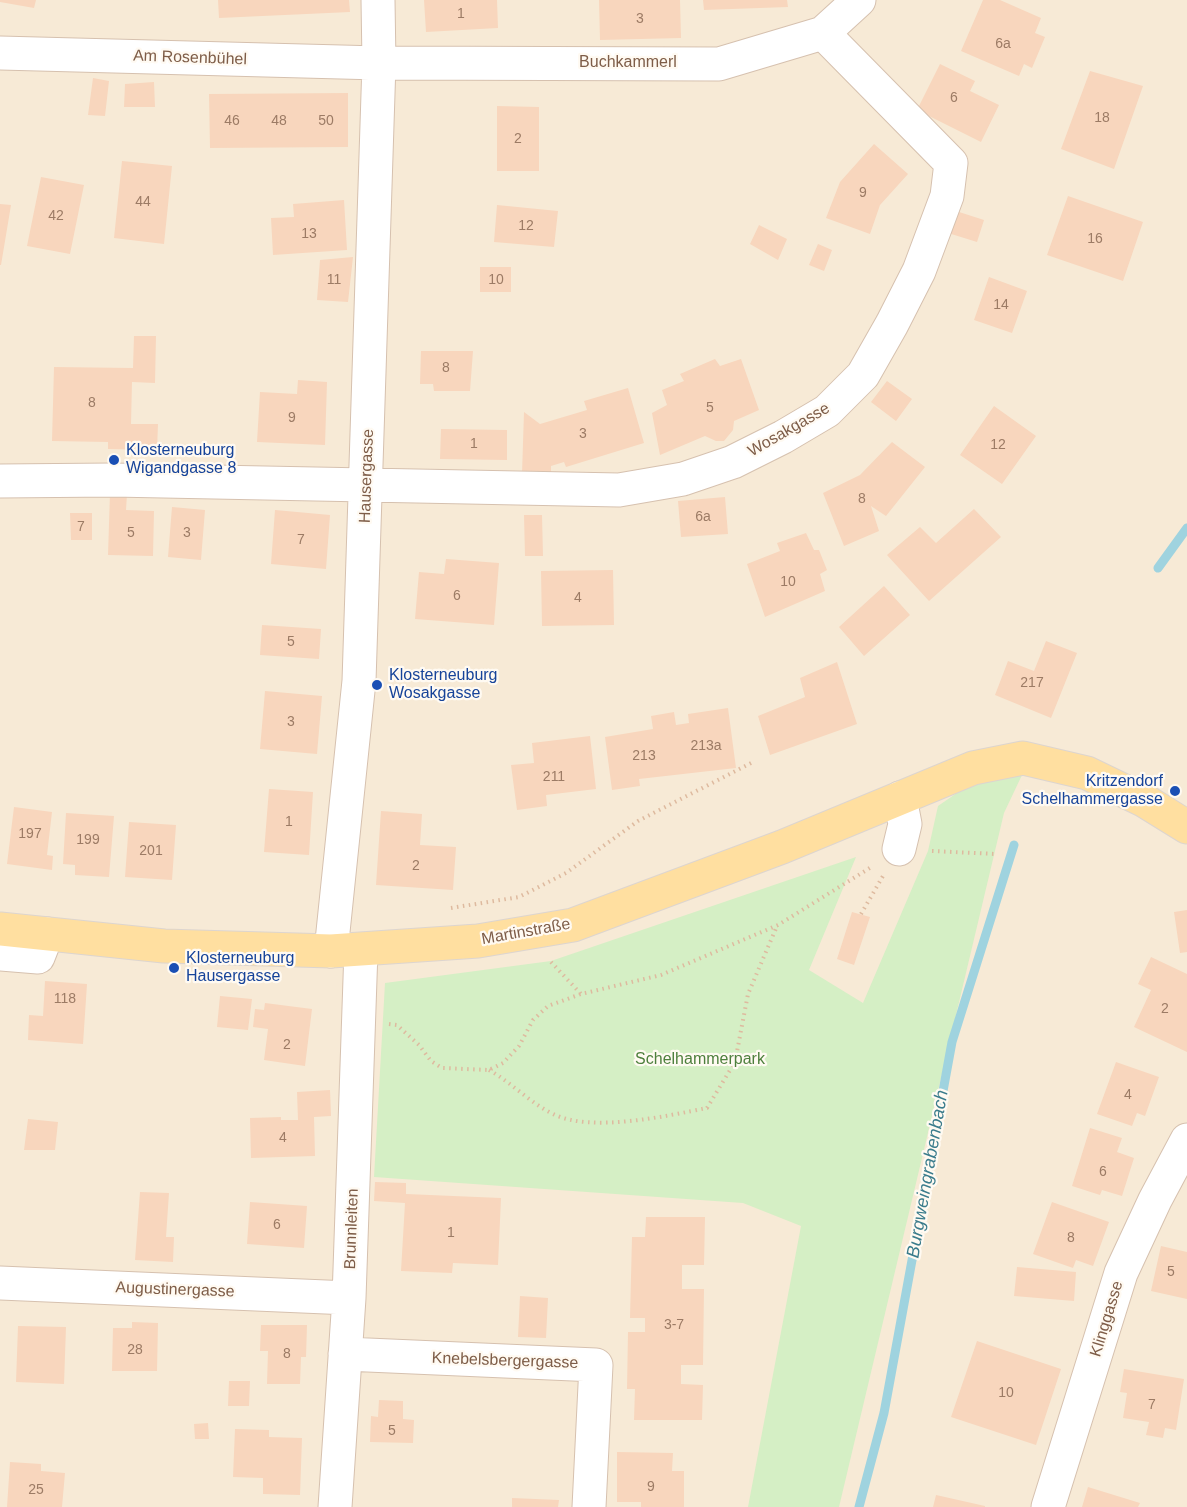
<!DOCTYPE html>
<html>
<head>
<meta charset="utf-8">
<style>
	body { margin:0 }
	canvas { display:block; background:#fff7e9 }
</style>
</head>
<body>
<canvas width="1187" height="1507"></canvas>
<script>
const ctx = document.querySelector('canvas').getContext('2d');
ctx.lineJoin = 'round';
function fill(path, color) { ctx.fillStyle = color; ctx.fill(path, 'evenodd'); }
function strokePath(path, color, width, dash) { ctx.strokeStyle = color; ctx.lineWidth = width; ctx.lineCap = dash ? 'butt' : 'round'; ctx.setLineDash(dash || []); ctx.stroke(path); }
function write(font, color, halo, rows, align = 'center') {
  ctx.font = font + ' Helvetica,sans-serif'; ctx.lineWidth = 4.5; ctx.setLineDash([]); ctx.textBaseline = 'middle'; ctx.strokeStyle = halo; ctx.fillStyle = color; for (const [text, x, y, turn = 0] of rows) {
    ctx.save(); ctx.translate(x, y); ctx.rotate((+turn || 0) * Math.PI / 180); ctx.textAlign = isNaN(turn) ? turn : align; if (halo) ctx.strokeText(text, 0, 0); ctx.fillText(text, 0, 0); ctx.restore();
  }
}
fill(new Path2D(`
	M 0,0 L 1187,0 L 1187,1507 L 0,1507 Z`), '#f7ead6');
fill(new Path2D(`
	M 1022,775 L 1004,813 L 839,1507 L 748,1507 L 801,1226 L 743,1203 L 374,1177 L 385,983 L 551,961 L 856,857 L 809,970 L 863,1003 L 928,851 L 938,806 L 970,784 Z`), '#d5efc5');
strokePath(new Path2D(`
	M 1158,568 L 1187,528
	M 859,1507 L 884,1413 L 952,1042 L 1014,845`), '#9fd3df', 9);
fill(new Path2D(`
	M 0,0 L 36,0 L 34,8 L 0,2 Z
	M 218,0 L 349,0 L 350,12 L 219,18 Z
	M 424,0 L 497,0 L 498,28 L 426,32 Z
	M 599,0 L 680,0 L 681,38 L 600,40 Z
	M 703,0 L 787,0 L 788,7 L 704,10 Z
	M 983,0 L 1000,0 L 1041,18 L 1035,33 L 1045,37 L 1032,68 L 1024,64 L 1019,76 L 961,51 Z
	M 940,64 L 975,81 L 970,91 L 999,105 L 981,142 L 917,110 Z
	M 1090,71 L 1143,86 L 1114,169 L 1061,149 Z
	M 93,78 L 109,81 L 105,116 L 88,115 Z
	M 154,82 L 155,107 L 124,107 L 125,84 Z
	M 348,93 L 348,147 L 210,148 L 209,94 Z
	M 497,106 L 539,107 L 539,171 L 497,171 Z
	M 874,144 L 908,174 L 880,205 L 870,234 L 826,218 L 840,182 Z
	M 122,161 L 172,166 L 164,244 L 114,238 Z
	M 41,177 L 84,185 L 70,254 L 27,246 Z
	M 1068,196 L 1143,222 L 1123,281 L 1047,255 Z
	M 344,200 L 347,250 L 273,255 L 271,218 L 294,217 L 293,204 Z
	M 0,204 L 11,205 L 1,265 L 0,265 Z
	M 497,205 L 558,211 L 554,247 L 494,242 Z
	M 956,211 L 984,220 L 977,242 L 948,233 Z
	M 759,225 L 787,239 L 778,260 L 750,244 Z
	M 818,244 L 832,250 L 824,271 L 809,265 Z
	M 353,257 L 348,302 L 317,300 L 320,260 Z
	M 480,267 L 511,267 L 511,292 L 480,292 Z
	M 989,277 L 1027,291 L 1012,333 L 974,320 Z
	M 134,336 L 156,336 L 155,383 L 132,382 L 131,424 L 158,424 L 157,450 L 108,449 L 108,442 L 52,441 L 54,367 L 133,368 Z
	M 421,351 L 473,351 L 470,391 L 434,391 L 433,384 L 420,384 Z
	M 715,359 L 720,366 L 741,359 L 759,410 L 734,421 L 733,430 L 724,441 L 716,441 L 705,436 L 660,455 L 652,413 L 667,405 L 662,390 L 684,381 L 680,374 Z
	M 298,380 L 327,382 L 325,445 L 257,442 L 260,392 L 297,394 Z
	M 887,381 L 912,399 L 896,421 L 871,402 Z
	M 628,388 L 644,443 L 566,467 L 564,462 L 551,466 L 551,475 L 522,474 L 524,412 L 540,424 L 587,410 L 584,401 Z
	M 994,406 L 1036,436 L 1002,484 L 960,455 Z
	M 441,429 L 507,430 L 507,460 L 440,459 Z
	M 892,442 L 925,467 L 886,516 L 871,506 L 879,531 L 844,546 L 823,493 L 860,475 Z
	M 110,493 L 127,494 L 126,510 L 154,511 L 153,556 L 108,555 Z
	M 725,497 L 728,534 L 681,537 L 678,501 Z
	M 172,507 L 205,510 L 201,560 L 168,557 Z
	M 974,509 L 1001,537 L 929,601 L 887,555 L 920,527 L 936,543 Z
	M 275,510 L 330,515 L 326,569 L 271,564 Z
	M 70,513 L 92,513 L 92,540 L 71,540 Z
	M 524,515 L 542,515 L 543,556 L 525,556 Z
	M 806,533 L 814,550 L 819,550 L 827,570 L 820,574 L 825,591 L 765,617 L 747,564 L 780,551 L 777,543 Z
	M 446,559 L 499,563 L 494,625 L 415,619 L 419,572 L 444,574 Z
	M 613,570 L 614,625 L 542,626 L 541,571 Z
	M 884,586 L 910,615 L 864,656 L 839,627 Z
	M 262,625 L 321,629 L 319,659 L 260,655 Z
	M 1046,641 L 1077,653 L 1051,718 L 995,695 L 1008,661 L 1034,671 Z
	M 837,662 L 857,724 L 770,755 L 758,716 L 805,697 L 800,678 Z
	M 265,691 L 322,696 L 317,754 L 260,749 Z
	M 728,708 L 736,768 L 639,779 L 640,786 L 612,790 L 605,737 L 653,729 L 651,716 L 674,712 L 676,725 L 689,723 L 688,714 Z
	M 590,736 L 596,789 L 546,795 L 547,806 L 517,810 L 511,765 L 534,763 L 532,743 Z
	M 269,789 L 313,792 L 309,855 L 264,852 Z
	M 14,807 L 52,812 L 47,855 L 53,856 L 52,870 L 7,864 Z
	M 381,811 L 422,814 L 420,845 L 456,847 L 453,890 L 376,885 Z
	M 66,813 L 114,816 L 109,877 L 75,875 L 75,865 L 63,864 Z
	M 129,822 L 176,825 L 172,880 L 125,877 Z
	M 1187,910 L 1187,952 L 1180,953 L 1174,912 Z
	M 852,912 L 870,917 L 854,965 L 837,959 Z
	M 1151,957 L 1187,974 L 1187,1052 L 1134,1027 L 1151,990 L 1138,984 Z
	M 45,981 L 87,984 L 83,1044 L 28,1040 L 29,1015 L 43,1016 Z
	M 220,996 L 252,999 L 248,1030 L 217,1027 Z
	M 265,1003 L 312,1009 L 305,1066 L 264,1060 L 268,1029 L 253,1027 L 255,1009 L 264,1010 Z
	M 1116,1062 L 1159,1077 L 1145,1116 L 1137,1113 L 1132,1126 L 1097,1114 Z
	M 330,1090 L 331,1116 L 314,1117 L 315,1156 L 251,1158 L 250,1118 L 281,1117 L 281,1120 L 298,1120 L 297,1092 Z
	M 28,1119 L 58,1122 L 55,1150 L 24,1150 Z
	M 1090,1128 L 1122,1138 L 1117,1152 L 1134,1158 L 1122,1196 L 1102,1190 L 1100,1195 L 1072,1186 Z
	M 375,1182 L 406,1183 L 406,1194 L 501,1198 L 498,1265 L 453,1263 L 452,1273 L 401,1271 L 405,1203 L 374,1201 Z
	M 140,1192 L 169,1193 L 166,1237 L 174,1237 L 173,1262 L 135,1260 Z
	M 250,1202 L 307,1206 L 304,1248 L 247,1244 Z
	M 1052,1202 L 1109,1222 L 1093,1266 L 1076,1260 L 1073,1268 L 1033,1254 Z
	M 646,1217 L 705,1217 L 704,1265 L 682,1265 L 682,1289 L 704,1289 L 703,1365 L 681,1365 L 681,1384 L 703,1385 L 702,1420 L 634,1420 L 635,1389 L 627,1389 L 628,1332 L 645,1332 L 645,1318 L 630,1318 L 632,1237 L 645,1237 Z
	M 1161,1246 L 1187,1252 L 1187,1299 L 1151,1291 Z
	M 1017,1267 L 1076,1272 L 1074,1301 L 1014,1296 Z
	M 520,1296 L 548,1298 L 546,1338 L 518,1337 Z
	M 132,1322 L 158,1323 L 157,1371 L 112,1371 L 113,1328 L 132,1328 Z
	M 261,1325 L 307,1325 L 306,1357 L 301,1357 L 300,1384 L 267,1384 L 268,1351 L 260,1351 Z
	M 18,1326 L 66,1327 L 64,1384 L 16,1382 Z
	M 977,1341 L 1061,1369 L 1036,1445 L 951,1417 Z
	M 1124,1369 L 1184,1379 L 1176,1430 L 1165,1428 L 1163,1438 L 1146,1435 L 1149,1422 L 1123,1418 L 1127,1393 L 1120,1392 Z
	M 229,1381 L 250,1381 L 249,1406 L 228,1406 Z
	M 379,1400 L 403,1401 L 403,1419 L 414,1420 L 413,1443 L 370,1442 L 371,1416 L 378,1417 Z
	M 208,1423 L 209,1439 L 195,1439 L 194,1424 Z
	M 235,1429 L 269,1430 L 269,1437 L 302,1438 L 300,1495 L 263,1494 L 263,1478 L 233,1477 Z
	M 617,1452 L 673,1453 L 672,1471 L 684,1471 L 684,1507 L 641,1507 L 641,1502 L 617,1502 Z
	M 10,1462 L 41,1464 L 41,1471 L 65,1473 L 62,1507 L 7,1507 Z
	M 1088,1487 L 1140,1503 L 1138,1507 L 1082,1507 Z
	M 936,1495 L 985,1506 L 985,1507 L 933,1507 Z
	M 512,1498 L 559,1500 L 558,1507 L 512,1507 Z`), '#f8d6bd');
const minor = new Path2D(`
	M 0,53 L 379,63 L 719,64 L 823,33 L 859,0
	M 0,481 L 113,480 L 619,490 L 683,479 L 733,462 L 783,437 L 827,411 L 863,375 L 892,324 L 919,271 L 947,196 L 951,163 L 823,33
	M 899,849 L 905,824 L 900,798
	M 331,951 L 359,681 L 379,63 L 378,0
	M 0,954 L 38,957 L 47,934
	M 0,1283 L 349,1298
	M 345,1354 L 596,1365 L 589,1507
	M 335,1507 L 349,1298 L 361,950
	M 1048,1507 L 1121,1273 L 1155,1200 L 1187,1140`);
const major = new Path2D(`
	M 0,929 L 164,946 L 331,951 L 478,941 L 573,925 L 782,847 L 973,768 L 1023,758 L 1087,773 L 1145,801 L 1187,827`);
strokePath(minor, '#d6c1af', 35);
strokePath(major, '#ddd5cf', 35);
strokePath(new Path2D(`
	M 932,851 L 996,854
	M 451,908 L 519,897 L 566,873 L 638,821 L 753,762
	M 861,914 L 883,876
	M 551,962 L 581,994
	M 389,1024 L 397,1025 L 419,1045 L 431,1061 L 442,1068 L 489,1070 L 503,1063 L 519,1046 L 533,1020 L 548,1006 L 581,994 L 661,975 L 778,925 L 873,866
	M 489,1070 C 512,1083 529,1102 553,1114 C 591,1133 666,1116 707,1108 L 735,1062 L 748,994 L 777,926`), '#deba9f', 4, [1.5, 4.5]);
strokePath(minor, '#fff', 33);
strokePath(major, '#ffdfa0', 33);
for (const [x, y, r, color] of [
	[114,460,6,"#1a4fb4"],
	[377,685,6,"#1a4fb4"],
	[1175,791,6,"#1a4fb4"],
	[174,968,6,"#1a4fb4"]
]) { const dot = new Path2D(); dot.arc(x, y, r, 0, 2 * Math.PI); ctx.fillStyle = color; ctx.fill(dot); strokePath(dot, '#fffaf2', 2); }
write('14px', '#9c7b65', null, [
	["1",461,14],
	["3",640,19],
	["6a",1003,44],
	["6",954,98],
	["18",1102,118],
	["46",232,121],
	["48",279,121],
	["50",326,121],
	["2",518,139],
	["9",863,193],
	["44",143,202],
	["42",56,216],
	["12",526,226],
	["13",309,234],
	["16",1095,239],
	["11",334,280],
	["10",496,280],
	["14",1001,305],
	["8",446,368],
	["8",92,403],
	["5",710,408],
	["9",292,418],
	["3",583,434],
	["1",474,444],
	["12",998,445],
	["8",862,499],
	["6a",703,517],
	["7",81,527],
	["5",131,533],
	["3",187,533],
	["7",301,540],
	["10",788,582],
	["6",457,596],
	["4",578,598],
	["5",291,642],
	["217",1032,683],
	["3",291,722],
	["213a",706,746],
	["213",644,756],
	["211",554,777],
	["1",289,822],
	["197",30,834],
	["199",88,840],
	["201",151,851],
	["2",416,866],
	["118",65,999],
	["2",1165,1009],
	["2",287,1045],
	["4",1128,1095],
	["4",283,1138],
	["6",1103,1172],
	["6",277,1225],
	["1",451,1233],
	["8",1071,1238],
	["5",1171,1272],
	["3-7",674,1325],
	["28",135,1350],
	["8",287,1354],
	["10",1006,1393],
	["7",1152,1405],
	["5",392,1431],
	["9",651,1487],
	["25",36,1490]
]);
write('16px', '#7e5d48', '#fffaf2', [
	["Am Rosenbühel",190,58,2],
	["Buchkammerl",628,63],
	["Wosakgasse",789,430,-30],
	["Hausergasse",367,476,-88],
	["Martinstraße",526,932,-10],
	["Brunnleiten",352,1229,-88],
	["Augustinergasse",175,1290,2],
	["Klinggasse",1107,1319,-73],
	["Knebelsbergergasse",505,1361,2]
]);
write('16px', '#164399', '#fffaf2', [
	["Klosterneuburg",126,451],
	["Wigandgasse 8",126,469],
	["Klosterneuburg",389,676],
	["Wosakgasse",389,694],
	["Kritzendorf",1163,782,"right"],
	["Schelhammergasse",1163,800,"right"],
	["Klosterneuburg",186,959],
	["Hausergasse",186,977]
], 'left');
write('16px', '#4d7f3c', '#fffaf2', [
	["Schelhammerpark",700,1060]
]);
write('italic 18px', '#3b7c8c', '#fffaf2', [
	["Burgweingrabenbach",928,1174,-80]
]);
</script>
</body>
</html>
